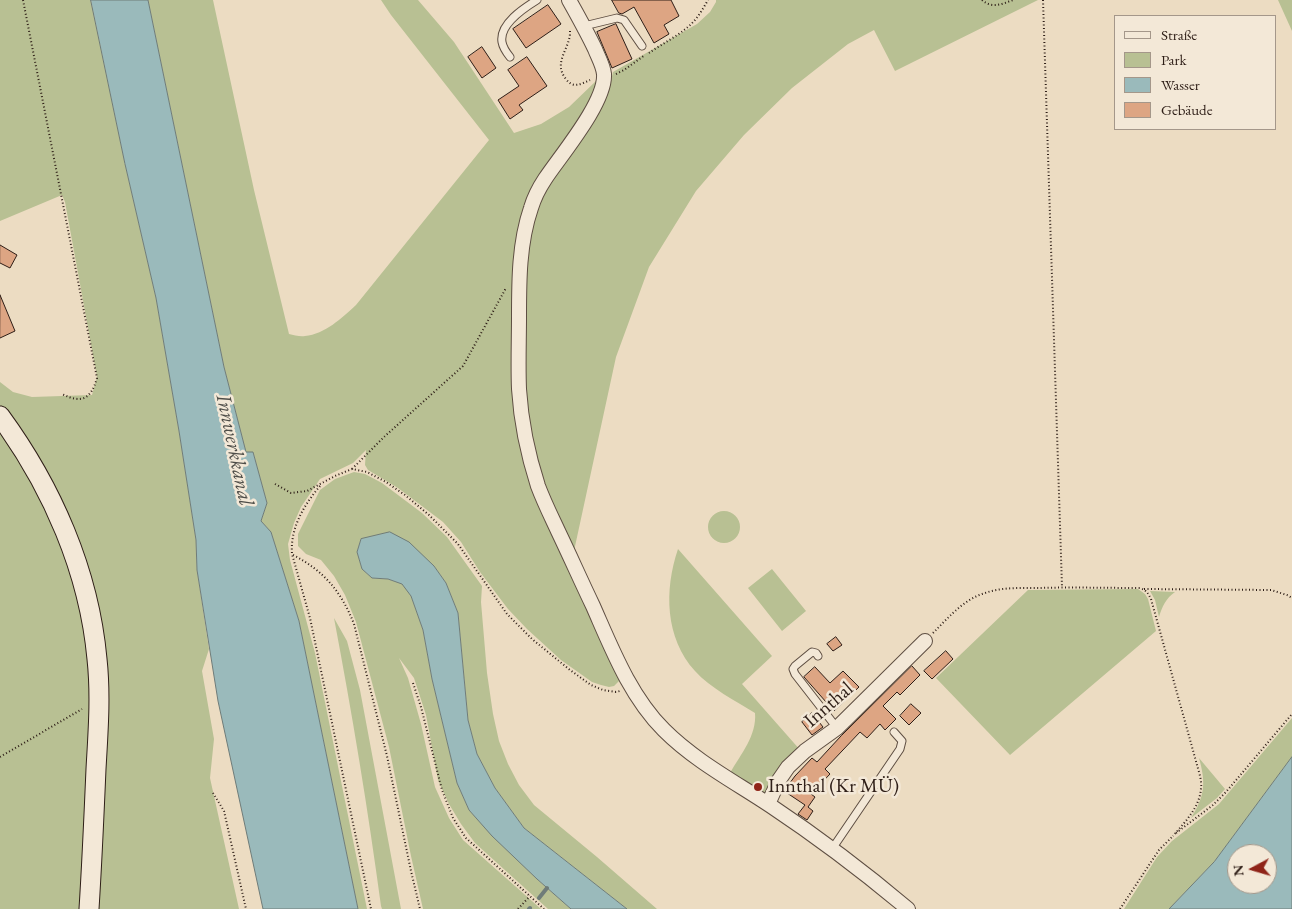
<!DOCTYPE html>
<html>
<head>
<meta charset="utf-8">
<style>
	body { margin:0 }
	#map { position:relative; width:1292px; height:909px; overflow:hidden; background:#ecdcc2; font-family:"EB Garamond",serif }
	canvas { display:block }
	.legend { position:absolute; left:1114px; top:15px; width:162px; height:115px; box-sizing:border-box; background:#f3e8d7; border:1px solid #a4978a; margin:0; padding:6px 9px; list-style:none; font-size:15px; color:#2e1e17 }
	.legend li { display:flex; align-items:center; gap:10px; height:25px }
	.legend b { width:25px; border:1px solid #a4978a }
	.north { position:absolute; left:1227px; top:844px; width:50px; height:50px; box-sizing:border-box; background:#f3e8d7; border:1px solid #a4978a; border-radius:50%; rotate:264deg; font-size:14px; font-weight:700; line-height:20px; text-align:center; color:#2e1e17 }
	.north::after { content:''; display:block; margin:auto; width:18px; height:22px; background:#8f2418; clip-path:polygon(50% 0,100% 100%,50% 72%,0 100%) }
</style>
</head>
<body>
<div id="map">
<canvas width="1292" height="909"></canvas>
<ul class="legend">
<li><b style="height:6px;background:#f3e8d7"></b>Straße</li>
<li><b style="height:14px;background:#b8c093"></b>Park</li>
<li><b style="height:14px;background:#9ababb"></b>Wasser</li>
<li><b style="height:14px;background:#dda583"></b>Gebäude</li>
</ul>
<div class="north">N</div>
</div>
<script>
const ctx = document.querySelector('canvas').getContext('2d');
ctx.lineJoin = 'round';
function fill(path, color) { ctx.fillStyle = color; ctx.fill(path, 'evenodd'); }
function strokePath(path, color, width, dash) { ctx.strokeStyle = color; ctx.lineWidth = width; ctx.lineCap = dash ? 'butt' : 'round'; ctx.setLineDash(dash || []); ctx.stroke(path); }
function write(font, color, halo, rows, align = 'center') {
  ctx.font = font + ' "EB Garamond",serif'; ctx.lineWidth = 5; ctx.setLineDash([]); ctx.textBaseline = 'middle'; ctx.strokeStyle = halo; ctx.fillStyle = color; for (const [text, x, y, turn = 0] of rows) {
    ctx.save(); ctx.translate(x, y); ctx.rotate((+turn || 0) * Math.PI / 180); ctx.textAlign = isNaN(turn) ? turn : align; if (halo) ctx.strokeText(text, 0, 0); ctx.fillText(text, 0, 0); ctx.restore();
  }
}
fill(new Path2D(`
	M 0,0 L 91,0 L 125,164 L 156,298 L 179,431 L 196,540 L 197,570 L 209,649 L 202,671 L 214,739 L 210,778 L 239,909 L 0,909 L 0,382 L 13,392 L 32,397 L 92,395 L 97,377 L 65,202 L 62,195 L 0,221 Z
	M 148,0 L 213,0 L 254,190 L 289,334 C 294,335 300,337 305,336 C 325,334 342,318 356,305 L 489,140 L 391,15 L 381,0 L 418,0 L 454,42 L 514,133 L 541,124 L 569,107 L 596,81 L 597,86 L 595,92 L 521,233 L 520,434 L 620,680 L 614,686 L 609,687 L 601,685 L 592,682 L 561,660 L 527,629 L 508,609 L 480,572 L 461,542 L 443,522 L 398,488 L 368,470 L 365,465 L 366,450 L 353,463 L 320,479 L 301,507 L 294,523 L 288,544 L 290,560 L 315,653 L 367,909 L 358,909 L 299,621 L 271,532 L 261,521 L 267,503 L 253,452 L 246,453 L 224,367 Z
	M 716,0 L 1038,0 L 895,71 L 874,30 L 848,44 L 792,88 L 744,135 L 696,191 L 649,267 L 616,357 L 574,551 L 557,516 L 543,481 L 532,442 L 526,399 L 524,336 L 527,244 L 542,195 L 600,107 L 611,81 L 613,72 L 697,24 L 710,12 L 716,2 Z
	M 1278,0 L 1292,0 L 1292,31 Z
	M 354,472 L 365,474 L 382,483 L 422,513 L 447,537 L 482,586 L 481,602 L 487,673 L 493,714 L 499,741 L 508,764 L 519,785 L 534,805 L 597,857 L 657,909 L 627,909 L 524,828 L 495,788 L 477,754 L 468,720 L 458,613 L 446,583 L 434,566 L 361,539 L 357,552 L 362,569 L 372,578 L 388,579 L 403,584 L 411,596 L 423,630 L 432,679 L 457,783 L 469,810 L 537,879 L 571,909 L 548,909 L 475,843 L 461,824 L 449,804 L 438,780 L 426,715 L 414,678 L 399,658 L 408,678 L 421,724 L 435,787 L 449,818 L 463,840 L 541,909 L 423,909 L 411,856 L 389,747 L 356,622 L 345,595 L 334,576 L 321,560 L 306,554 L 298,546 L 298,534 L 320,490 L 335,479 Z
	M708 527a16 16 0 1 1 32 0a16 16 0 1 1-32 0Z
	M 678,549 L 772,656 L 742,684 L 801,751 L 766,794 L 730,773 C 741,754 757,735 755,713 C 736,701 710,688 695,671 C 665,638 664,590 678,549 Z
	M 772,569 L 806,611 L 782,631 L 748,588 Z
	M 1138,589 L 1145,594 L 1148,599 L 1156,631 L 1010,755 L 936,678 L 1028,590 Z
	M 1150,591 L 1175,592 C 1166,598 1162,607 1159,617 L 1155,600 Z
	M 334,618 L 347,641 L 360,690 L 401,909 L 382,909 L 381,906 C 368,809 352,713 334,618 Z
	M 1292,718 L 1292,757 L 1214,862 L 1169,909 L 1124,909 L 1157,857 L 1172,841 L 1219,804 Z
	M 1199,758 L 1225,789 L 1217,798 L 1191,818 C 1205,796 1206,783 1199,758 Z`), '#b8c093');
const water = new Path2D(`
	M 91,0 L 148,0 L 224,367 L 246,452 L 253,452 L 267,503 L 261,521 L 271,532 L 299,621 L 358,909 L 263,909 L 218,701 L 197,570 L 196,540 L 179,431 L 156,298 L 125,164 Z
	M 390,532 L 409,542 L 434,566 L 446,583 L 458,613 L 468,720 L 477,754 L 495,788 L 524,828 L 627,909 L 571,909 L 537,879 L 492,836 L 469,810 L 457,783 L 432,679 L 423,630 L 411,596 L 402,584 L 388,579 L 372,578 L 362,569 L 357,552 L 361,539 Z
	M 1292,757 L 1292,909 L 1169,909 L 1214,862 ZM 1237,854 L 1267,854 L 1267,884 L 1237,884 Z`);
fill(water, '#9ababb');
strokePath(water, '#6f7c79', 1);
strokePath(new Path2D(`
	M 539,898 L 547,888
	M 529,909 L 530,908`), '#6f7c79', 4);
const building = new Path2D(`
	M 612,0 L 671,0 L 679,16 L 664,25 L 669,34 L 654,43 L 634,7 L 622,14 L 619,13 Z
	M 548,5 L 561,24 L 526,48 L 513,29 Z
	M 616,24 L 632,59 L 612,68 L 597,32 Z
	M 482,47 L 496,68 L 482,78 L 468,57 Z
	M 527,57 L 547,86 L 519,105 L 523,110 L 510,119 L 498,100 L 519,86 L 508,70 Z
	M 0,245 L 17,255 L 10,268 L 0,263 Z
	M 0,295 L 15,331 L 0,338 Z
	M 836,637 L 842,645 L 833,651 L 827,644 Z
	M 946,651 L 953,659 L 932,679 L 924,671 Z
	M 912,666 L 920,675 L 900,695 L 897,692 L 883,706 L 896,719 L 885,730 L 880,724 L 867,738 L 860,732 L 825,769 L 830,774 L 811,794 L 815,797 L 808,807 L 813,811 L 807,820 L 798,814 L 805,805 L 784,791 L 795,776 L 812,758 L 817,762 L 841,736 Z
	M 815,667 L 830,683 L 843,671 L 859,687 L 834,711 L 804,677 Z
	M 911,704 L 921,713 L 909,725 L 900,716 Z
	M 812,713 L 823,727 L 812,735 L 802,722 Z`);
fill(building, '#dda583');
strokePath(building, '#2e1e17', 1);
const service = new Path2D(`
	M 584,26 L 617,18 L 624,20 L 642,46
	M 510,57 C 506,52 503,48 502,42 C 499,24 524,8 537,0
	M 818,656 L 816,653 L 812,652 L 795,666 L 793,669 L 795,674 L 837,728
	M 832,849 L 900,749 L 902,741 L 894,732`);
const minor = new Path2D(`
	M 569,0 C 578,16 587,32 595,49 C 598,57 603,65 604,74 C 606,102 561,155 545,179 C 539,188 534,198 531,208 C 519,243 519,281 519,317 C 519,341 518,365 519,389 C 521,421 528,455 538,486 C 544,502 551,516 558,531 C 570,556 581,581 593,606 C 612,649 630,696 664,730 C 695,761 735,782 771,806 C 819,838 864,872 908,909
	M 768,804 L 779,780 L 788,767 L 805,751 L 837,728 L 925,641`);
const secondary = new Path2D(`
	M 0,416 C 52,487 89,571 97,659 C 101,696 98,733 96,769 C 94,816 92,862 89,909`);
strokePath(service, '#5e4e42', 9);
strokePath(minor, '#5e4e42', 16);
strokePath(secondary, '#2e1e17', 21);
strokePath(new Path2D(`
	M 23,0 L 97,378 C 91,399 82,404 62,394
	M 982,0 C 992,9 1002,4 1013,0
	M 1043,0 L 1062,587
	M 570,31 C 571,48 552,62 566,79 C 573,89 581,84 590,80
	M 649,53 C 663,43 684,33 695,20 C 700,14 704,7 708,0
	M 616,74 L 624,70 L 645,55
	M 352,469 L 384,437 L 463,366 L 506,288
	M 275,484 L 291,493 L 307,491 L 335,476 L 352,469 L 367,472 L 386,482 L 405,495 L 429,515 L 458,544 L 507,614 L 532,639 L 570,670 L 591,685 L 603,690 L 616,692 L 620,691
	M 320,486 C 304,505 290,528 292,554 L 310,618 L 371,909
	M 293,555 C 324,571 341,591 354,624 L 387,756 L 411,871 L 420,909
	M 1144,589 L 1271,590 L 1287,595 L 1292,598
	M 933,633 C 948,618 964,599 985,593 C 1002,587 1021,588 1039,588 C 1072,587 1106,588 1140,588 C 1146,590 1148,593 1151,599 L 1197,765 C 1199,772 1202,781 1201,788 C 1200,807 1185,822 1173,836
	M 413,683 L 421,707 L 442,790 L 453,818 L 466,838 L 544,909
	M 0,757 L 82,709
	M 213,793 L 224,811 L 246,909
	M 1176,833 L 1213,805 L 1226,792 L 1292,714
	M 518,909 L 530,896
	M 1120,909 L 1159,850 L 1173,836`), '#2e1e17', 2, [1, 2.5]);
strokePath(service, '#f3e8d7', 7);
strokePath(minor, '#f3e8d7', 14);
strokePath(secondary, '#f3e8d7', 19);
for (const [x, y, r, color] of [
	[758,787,5,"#8f2418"]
]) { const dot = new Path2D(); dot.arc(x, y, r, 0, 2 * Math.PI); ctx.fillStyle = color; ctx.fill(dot); strokePath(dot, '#f3e8d7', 2); }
write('20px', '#2e1e17', '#f3e8d7', [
	["Innthal",829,705,-41]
]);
write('20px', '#2e1e17', '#f3e8d7', [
	["Innthal (Kr MÜ)",768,787]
], 'left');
write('italic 21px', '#4e4d48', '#f3e8d7', [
	["Innwerkkanal",234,450,78]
]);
</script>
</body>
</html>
